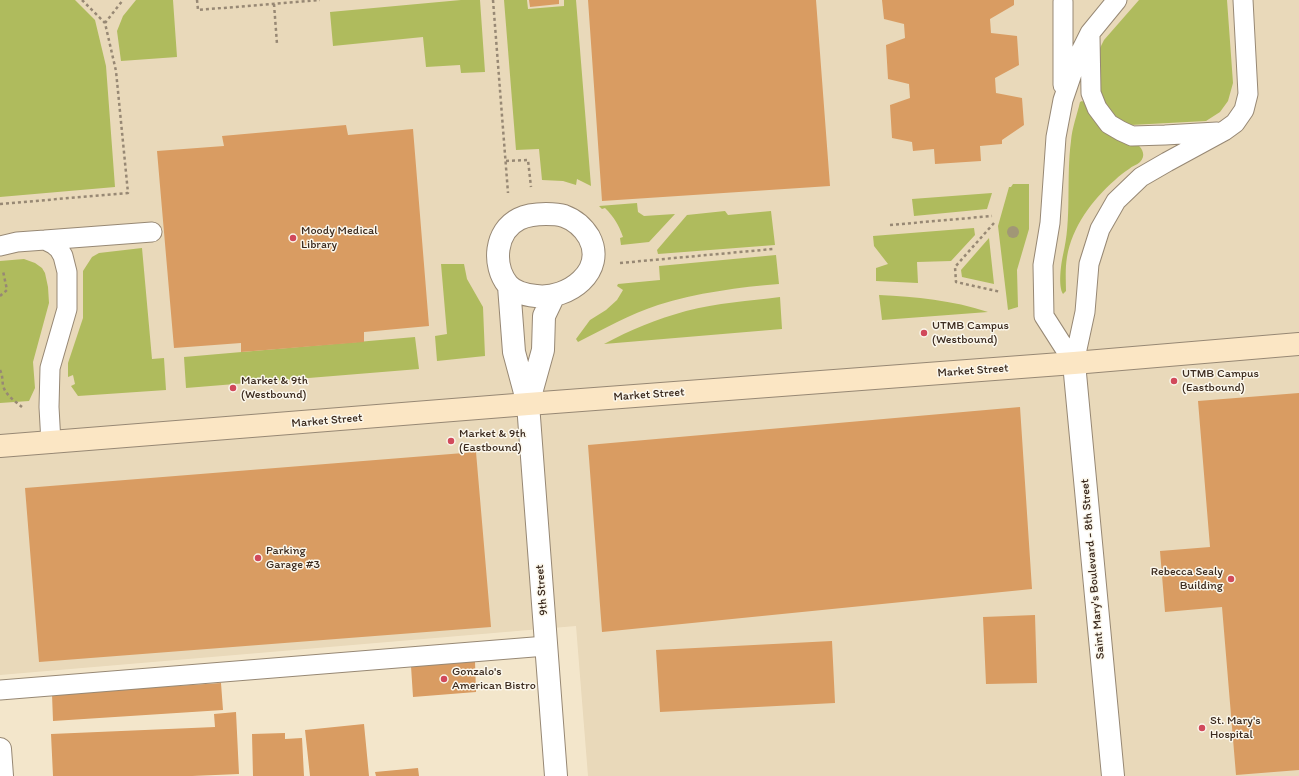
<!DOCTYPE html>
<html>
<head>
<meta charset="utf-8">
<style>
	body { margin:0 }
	canvas { display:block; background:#f3e6cb }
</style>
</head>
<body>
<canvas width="1299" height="776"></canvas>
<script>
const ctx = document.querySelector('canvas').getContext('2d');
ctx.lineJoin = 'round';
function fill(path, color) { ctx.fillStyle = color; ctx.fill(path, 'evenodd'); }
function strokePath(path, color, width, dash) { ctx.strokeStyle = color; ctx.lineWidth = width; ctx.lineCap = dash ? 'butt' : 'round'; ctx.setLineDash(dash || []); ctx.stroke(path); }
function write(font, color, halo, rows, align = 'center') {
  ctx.font = font + ' Itim,sans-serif'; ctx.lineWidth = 3; ctx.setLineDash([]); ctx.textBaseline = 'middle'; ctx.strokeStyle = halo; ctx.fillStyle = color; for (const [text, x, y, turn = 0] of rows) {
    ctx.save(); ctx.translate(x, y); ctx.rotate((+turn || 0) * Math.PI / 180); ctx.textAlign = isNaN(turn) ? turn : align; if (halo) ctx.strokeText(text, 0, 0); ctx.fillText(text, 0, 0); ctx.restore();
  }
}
fill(new Path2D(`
	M 0,0 L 1299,0 L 1299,776 L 588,776 L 576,626 L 0,675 Z`), '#e9d9ba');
fill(new Path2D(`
	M 0,0 L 75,0 L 95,20 L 106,66 L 115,187 L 0,197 Z
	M 136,0 L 173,0 L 177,57 L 121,61 L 117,31 L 123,16 Z
	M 461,0 L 480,0 L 485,72 L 461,73 L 460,65 L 426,67 L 423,37 L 333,46 L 330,12 Z
	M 504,0 L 527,0 L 528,9 L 564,6 L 564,0 L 576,0 L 591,186 L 577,179 L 576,185 L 563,181 L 542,180 L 539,149 L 516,150 Z
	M 1139,0 L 1227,0 L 1233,83 L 1228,101 L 1220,112 L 1206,121 L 1131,125 L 1118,118 L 1110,112 L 1105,105 L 1099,88 L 1098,57 L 1100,48 L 1104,40 Z
	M 1082,101 L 1084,102 C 1097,132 1109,132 1137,144 C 1143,149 1146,156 1140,162 C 1137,165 1132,166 1129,169 C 1124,172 1119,176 1115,180 C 1092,200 1072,227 1067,257 C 1065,269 1066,280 1066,291 L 1063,294 C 1058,286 1061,264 1063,255 C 1072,220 1066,178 1071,141 C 1072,128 1077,115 1080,102 Z
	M 1013,184 L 1029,184 L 1029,229 L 1017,270 L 1018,307 L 1008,310 L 998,226 L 1009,187 L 1011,187 Z
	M 992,193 L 987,209 L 914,216 L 912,199 Z
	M 637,203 L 638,212 L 644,216 L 675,214 L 649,242 L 621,245 L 620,238 L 623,237 C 619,225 614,217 605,208 L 602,209 L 599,206 Z
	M 725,211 L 728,215 L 771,211 L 775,245 L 658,254 L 657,250 L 687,215 Z
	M 974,228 L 975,235 L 951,261 L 917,262 L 918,283 L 876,281 L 876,268 L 888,264 L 874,246 L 873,236 Z
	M 989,238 L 994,284 L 962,277 L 961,270 Z
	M 142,248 L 152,359 L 164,358 L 166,390 L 78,396 L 71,386 L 75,384 L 73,375 L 68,377 L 68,363 L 83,318 L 83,271 L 92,257 L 99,253 Z
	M 776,255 L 779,284 C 740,287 696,293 658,305 C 630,314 604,329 578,342 L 576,339 L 590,320 L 606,310 L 617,300 L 623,290 L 617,286 L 618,284 L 660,280 L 659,266 Z
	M 24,259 L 35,263 L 42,268 L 45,273 L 48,287 L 49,303 L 33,362 L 35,388 L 29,401 L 0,403 L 0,261 Z
	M 441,264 L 464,264 L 467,279 L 483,307 L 485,356 L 437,361 L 435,336 L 447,334 Z
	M 879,295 C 916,297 952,300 988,312 L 882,320 Z
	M 780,297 L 782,329 L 604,344 C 630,330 657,319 686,311 C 717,303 749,301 780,297 Z
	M 415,337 L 419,369 L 186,388 L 184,357 Z`), '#afbb5d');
fill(new Path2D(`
	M 529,0 L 559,0 L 559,4 L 530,7 Z
	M 588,0 L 816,0 L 830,186 L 602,201 Z
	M 882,0 L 1014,0 L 1014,5 L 990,19 L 991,33 L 1017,36 L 1019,65 L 995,78 L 996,93 L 1022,98 L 1024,125 L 1002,140 L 1002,144 L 980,146 L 981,161 L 935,164 L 934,149 L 913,151 L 912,142 L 892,138 L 890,105 L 910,98 L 909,84 L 888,79 L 886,45 L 905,38 L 904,24 L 884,19 Z
	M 346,125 L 348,135 L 413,129 L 429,326 L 364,332 L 364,342 L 241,352 L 241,343 L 174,348 L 157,151 L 224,146 L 222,136 Z
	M 1299,393 L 1299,770 L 1236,775 L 1222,607 L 1165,612 L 1160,551 L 1210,547 L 1198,401 Z
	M 1020,407 L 1032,589 L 602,632 L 588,445 Z
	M 476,452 L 491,627 L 39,662 L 25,488 Z
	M 1035,615 L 1037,683 L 986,684 L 983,617 Z
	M 832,641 L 835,703 L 660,712 L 656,650 Z
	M 475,661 L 476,692 L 413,697 L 411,666 Z
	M 221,683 L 223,710 L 53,721 L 52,694 Z
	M 236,712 L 239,774 L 192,776 L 53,776 L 51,734 L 215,727 L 214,714 Z
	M 364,724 L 369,776 L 310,776 L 305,730 Z
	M 285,733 L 285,739 L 302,738 L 304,776 L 253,776 L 252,734 Z
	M 418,768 L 419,776 L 376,776 L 375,772 Z`), '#d99c62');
const service = new Path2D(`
	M 1090,37 L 1091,93 L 1097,108 L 1109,124 L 1121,131 L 1132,136 L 1165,135 L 1217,132
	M 1063,85 L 1063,2
	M 45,240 L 152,232
	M 0,246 L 17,242 L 45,240 L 53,244 L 59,249 L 63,256 L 67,272 L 67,309 L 50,368 L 49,407 L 51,443
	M 1074,363 L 1085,312 L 1089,264 L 1100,229 L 1116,201 L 1141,177 L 1167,162 L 1224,131 L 1235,123 L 1244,110 L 1248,94 L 1243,0
	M 1074,363 L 1044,316 L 1043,265 L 1050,223 L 1056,137 L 1063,100 L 1077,59 L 1090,33 L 1117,0
	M 0,690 L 546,646`);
const minor = new Path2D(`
	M 546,214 C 551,214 558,214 564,216 C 575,220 583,227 589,237 C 607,271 568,300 536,296 C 526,295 515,293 508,285 C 492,265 495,231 519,219 C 527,215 536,214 546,214 Z
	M 509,286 L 514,352 L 528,404 L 556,776
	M 528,404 L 543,350 L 544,316 L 554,295
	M 0,749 L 2,776`);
const tertiary = new Path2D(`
	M 1074,363 L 1113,776`);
const secondary = new Path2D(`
	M 0,446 L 528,404 L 1074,363 L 1299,344`);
strokePath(service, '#978874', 21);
strokePath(minor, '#978874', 24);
strokePath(tertiary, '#978874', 24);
strokePath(secondary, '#978874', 24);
strokePath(new Path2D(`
	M 82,0 L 105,23
	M 197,0 L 198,10 L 320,0
	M 493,0 L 508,193
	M 274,4 L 277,44
	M 506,161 L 528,160 L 531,187
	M 0,204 L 128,193 L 116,71 L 105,23 L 123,0
	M 994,223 L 955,267 L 956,282 L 1001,292
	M 890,225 L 992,216
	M 620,263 L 773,249
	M 0,296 L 7,290 L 3,271
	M 0,370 C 3,377 2,379 3,385 C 5,395 15,401 22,407`), '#978874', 2.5, [3, 3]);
strokePath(service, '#fff', 19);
strokePath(minor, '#fff', 22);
strokePath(tertiary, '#fff', 22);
strokePath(secondary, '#fbe6c4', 22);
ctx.fillStyle = '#a19776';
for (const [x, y] of [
	[1013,232]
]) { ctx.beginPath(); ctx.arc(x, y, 6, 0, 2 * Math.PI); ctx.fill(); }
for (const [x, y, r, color] of [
	[293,238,4,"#d1495b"],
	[924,333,4,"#d1495b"],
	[1174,381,4,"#d1495b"],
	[233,388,4,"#d1495b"],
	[451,441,4,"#d1495b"],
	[258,558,4,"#d1495b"],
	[1231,579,4,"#d1495b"],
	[444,679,4,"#d1495b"],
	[1202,728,4,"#d1495b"]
]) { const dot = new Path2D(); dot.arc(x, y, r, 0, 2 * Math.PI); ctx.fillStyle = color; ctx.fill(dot); strokePath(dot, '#fbf7ec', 1.5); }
write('12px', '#3b2a1e', '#fbf7ec', [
	["Moody Medical",301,231],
	["Library",301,245],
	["UTMB Campus",932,326],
	["(Westbound)",932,340],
	["UTMB Campus",1182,374],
	["(Eastbound)",1182,388],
	["Market & 9th",241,381],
	["(Westbound)",241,395],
	["Market & 9th",459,434],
	["(Eastbound)",459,448],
	["Parking",266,551],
	["Garage #3",266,565],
	["Rebecca Sealy",1223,572,"right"],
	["Building",1223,586,"right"],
	["Gonzalo's",452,672],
	["American Bistro",452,686],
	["St. Mary's",1210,721],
	["Hospital",1210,735]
], 'left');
write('12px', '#3b2a1e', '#fbf7ec', [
	["Market Street",973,371,-4],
	["Market Street",649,395,-4],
	["Market Street",327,421,-5],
	["Saint Mary's Boulevard - 8th Street",1093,569,-95],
	["9th Street",542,590,-95]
]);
</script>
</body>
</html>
